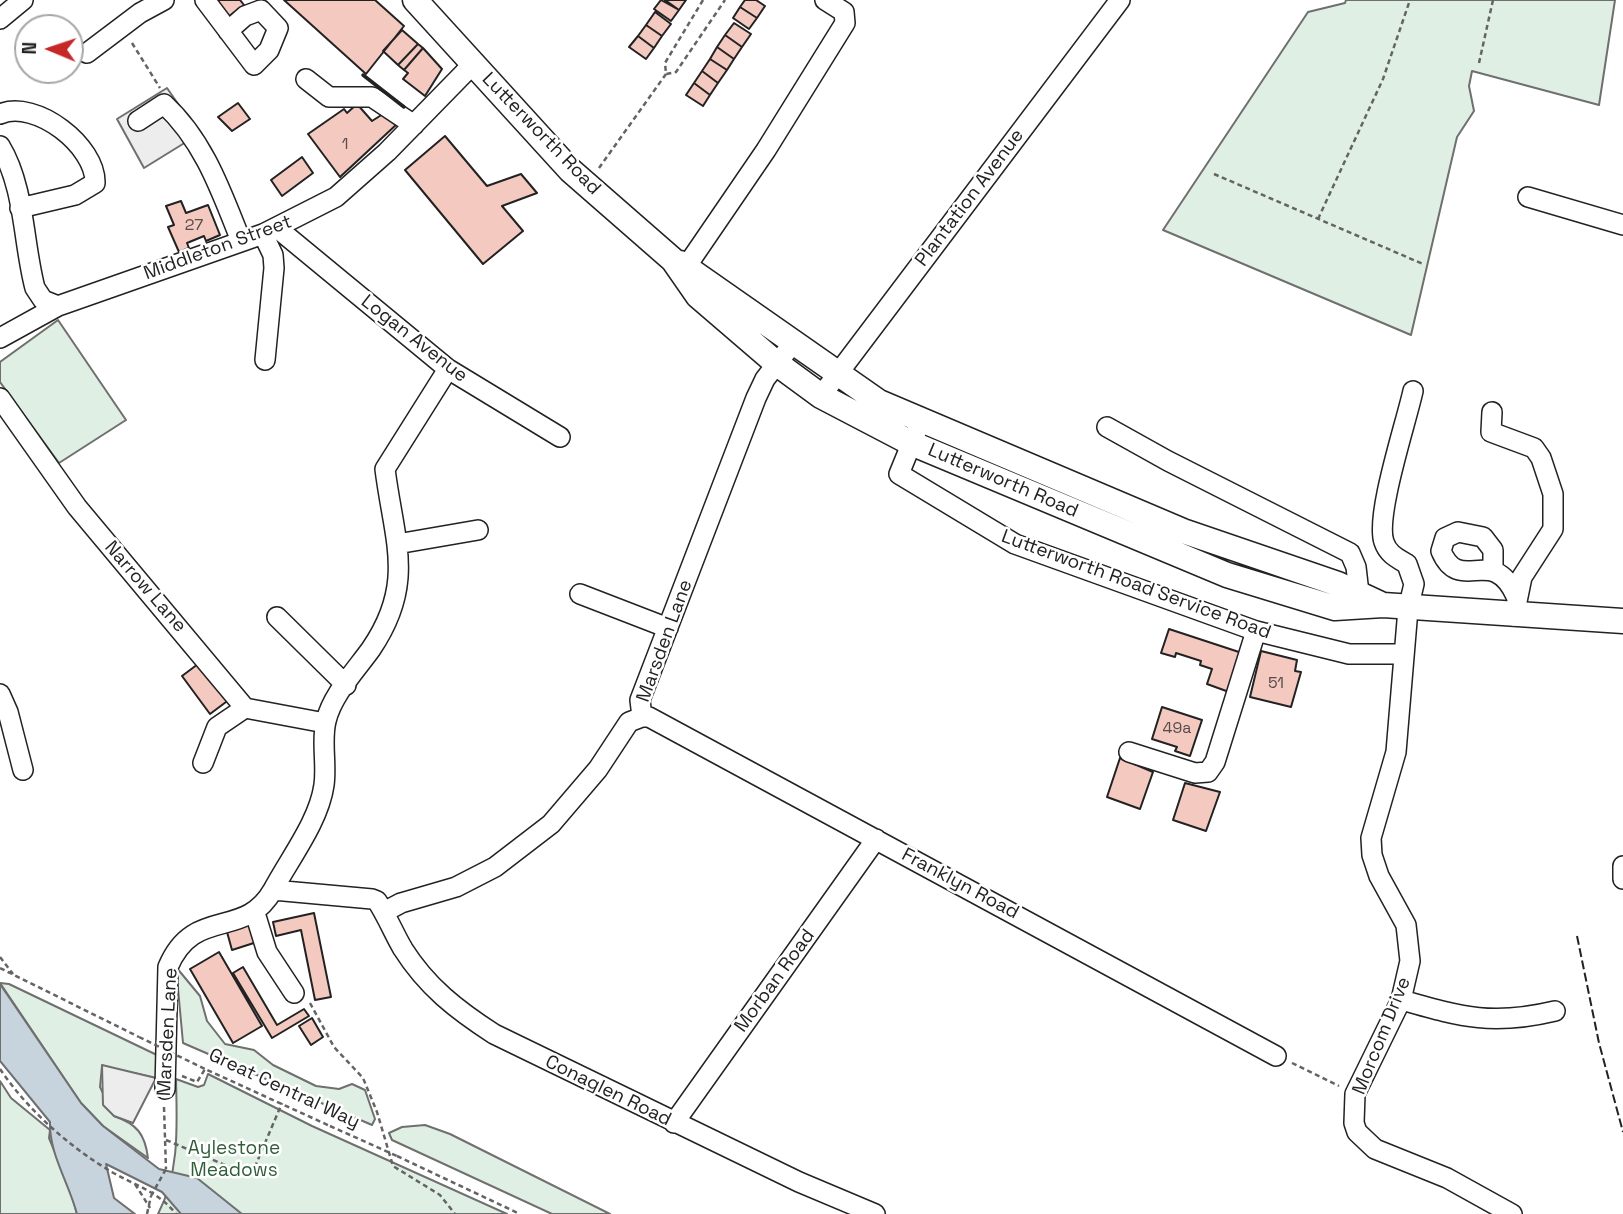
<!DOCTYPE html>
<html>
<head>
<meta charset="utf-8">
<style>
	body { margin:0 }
	#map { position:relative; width:1623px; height:1214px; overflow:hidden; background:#fff; font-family:"Space Grotesk",sans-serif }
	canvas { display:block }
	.north { position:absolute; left:14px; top:14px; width:70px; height:70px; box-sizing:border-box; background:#fff; border:2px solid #a7a7a7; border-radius:50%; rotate:272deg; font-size:19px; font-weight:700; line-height:28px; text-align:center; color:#222 }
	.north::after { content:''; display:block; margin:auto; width:24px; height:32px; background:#c62828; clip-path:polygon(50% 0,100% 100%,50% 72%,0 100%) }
</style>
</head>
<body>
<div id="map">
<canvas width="1623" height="1214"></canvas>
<div class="north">N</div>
</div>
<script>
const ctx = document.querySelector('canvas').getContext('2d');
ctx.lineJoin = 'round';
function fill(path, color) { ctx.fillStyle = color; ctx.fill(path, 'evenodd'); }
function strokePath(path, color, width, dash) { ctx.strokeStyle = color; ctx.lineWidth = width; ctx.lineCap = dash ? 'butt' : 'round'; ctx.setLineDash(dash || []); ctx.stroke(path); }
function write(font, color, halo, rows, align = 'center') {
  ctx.font = font + ' "Space Grotesk",sans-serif'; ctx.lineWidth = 5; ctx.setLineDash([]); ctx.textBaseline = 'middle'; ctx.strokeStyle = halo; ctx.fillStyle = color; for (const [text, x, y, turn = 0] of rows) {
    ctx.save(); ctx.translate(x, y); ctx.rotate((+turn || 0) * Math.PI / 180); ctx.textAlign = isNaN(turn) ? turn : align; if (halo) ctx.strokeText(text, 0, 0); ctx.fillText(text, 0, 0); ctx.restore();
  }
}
const green = new Path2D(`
	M 1346,0 L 1615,0 L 1599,105 L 1472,71 L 1469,86 L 1474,111 L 1457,137 L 1411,335 L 1163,230 L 1308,12 L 1345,3 Z
	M 58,320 L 126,420 L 59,463 L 0,382 L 0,362 Z
	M 176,967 L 200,996 L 207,1021 L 225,1044 L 254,1050 L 273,1065 L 316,1086 L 339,1089 L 352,1084 L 365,1090 L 375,1119 L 372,1125 L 183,1043 Z
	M 0,983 L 9,984 L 159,1056 L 156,1078 L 102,1066 L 100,1087 L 114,1116 C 137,1124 145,1134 148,1158 L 103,1126 L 81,1103 Z
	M 208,1074 L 312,1126 L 507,1214 L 158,1214 C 180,1172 177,1125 176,1079 L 198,1087 L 204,1085 Z
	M 0,1081 L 11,1098 L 50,1130 L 49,1138 L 70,1189 L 77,1214 L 0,1214 Z
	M 425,1125 L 450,1134 L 610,1214 L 552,1214 L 392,1140 L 389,1133 L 402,1127 Z`);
fill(green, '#e0efe3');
strokePath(green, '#6f6f6f', 2);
const parking = new Path2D(`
	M 167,88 L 199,134 L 144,168 L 117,119 Z
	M 102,1065 L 156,1078 L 133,1123 L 114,1116 L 103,1105 Z`);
fill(parking, '#ededed');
strokePath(parking, '#6f6f6f', 2);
const water = new Path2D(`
	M 0,984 L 81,1103 L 103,1126 L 159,1169 L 197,1178 L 242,1214 L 181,1214 L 162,1192 L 106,1164 L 114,1198 L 135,1214 L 77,1214 C 69,1183 49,1154 50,1122 L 0,1061 Z`);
fill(water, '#c7d3dd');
strokePath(water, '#6f6f6f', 2);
const building = new Path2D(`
	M 216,0 L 240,0 L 244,5 L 228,17 Z
	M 284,0 L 375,0 L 404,26 L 366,74 Z
	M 661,0 L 679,10 L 671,21 L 654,9 Z
	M 665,0 L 686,0 L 679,10 Z
	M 745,0 L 756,0 L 765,6 L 757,18 L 740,7 Z
	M 740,7 L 757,18 L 749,29 L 733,18 Z
	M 655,12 L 671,24 L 662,36 L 646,25 Z
	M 734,23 L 751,34 L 742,47 L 725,35 Z
	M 646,25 L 662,36 L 654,48 L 638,36 Z
	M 402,30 L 418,44 L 398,65 L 383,51 Z
	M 725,35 L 742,47 L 734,59 L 717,47 Z
	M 638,36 L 654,48 L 646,59 L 629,47 Z
	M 418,44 L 423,48 L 404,70 L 398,65 Z
	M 717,47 L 734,59 L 727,70 L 710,59 Z
	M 423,48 L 442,69 L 425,96 L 403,79 L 408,73 L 404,70 Z
	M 710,59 L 727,70 L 718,83 L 702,71 Z
	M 702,71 L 718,83 L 710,95 L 694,83 Z
	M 694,83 L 710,95 L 703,106 L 686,95 Z
	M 238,103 L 250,119 L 232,131 L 218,117 Z
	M 357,104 L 372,121 L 386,112 L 397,124 L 340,177 L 308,134 L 344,109 L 347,113 Z
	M 445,136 L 487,186 L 521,174 L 537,193 L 502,206 L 523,231 L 483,264 L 405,170 Z
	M 302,157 L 313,173 L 282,196 L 271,180 Z
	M 181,201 L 186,213 L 208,205 L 220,235 L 206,241 L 204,236 L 187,243 L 189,248 L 179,252 L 168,227 L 174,225 L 166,206 Z
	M 1169,629 L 1242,653 L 1229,692 L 1207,684 L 1212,669 L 1200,665 L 1201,661 L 1176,653 L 1175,657 L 1161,653 Z
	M 1261,651 L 1297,660 L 1295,671 L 1301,672 L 1291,707 L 1250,697 Z
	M 202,661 L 230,699 L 210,714 L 182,676 Z
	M 1162,707 L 1202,720 L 1190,756 L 1175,751 L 1177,747 L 1152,739 Z
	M 1120,758 L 1153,772 L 1140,809 L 1107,797 Z
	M 1185,783 L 1220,792 L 1206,831 L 1173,820 Z
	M 314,913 L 331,997 L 315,1000 L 301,930 L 276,936 L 273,922 Z
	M 252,924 L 257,942 L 232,950 L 227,932 Z
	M 219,952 L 262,1026 L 233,1043 L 190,969 Z
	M 243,967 L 277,1025 L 304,1009 L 309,1016 L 272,1038 L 233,973 Z
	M 312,1018 L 323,1037 L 311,1045 L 299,1026 Z`);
fill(building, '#f3c9c0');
strokePath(building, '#222', 2);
const minor = new Path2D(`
	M 205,0 L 254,65 L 269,50 L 278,28 L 261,10 L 245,16 L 228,31
	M 0,19 L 23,0
	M 87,53 L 140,13 L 164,0
	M 306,79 L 329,97 L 372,97 L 414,125
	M 0,114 C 36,99 96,146 95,183 L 75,195 L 20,208
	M 138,121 L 164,104 C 204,141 221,191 241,241
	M 0,146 C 25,187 23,243 35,288 L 43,300 L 58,306
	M 1528,197 L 1623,225
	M 277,228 L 448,369 L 560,437
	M 263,234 L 273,255 L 274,268 L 265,360
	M 686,267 L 766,150 L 845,23 L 844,12 L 825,0
	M 0,338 L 58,306 L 263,234 L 336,197 L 387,152 L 473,64
	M 1413,391 C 1406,423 1375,516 1384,542 C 1388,554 1397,558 1407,564 L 1414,584 L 1408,609 L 1396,752 L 1371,838 L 1372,855 L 1379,876 L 1406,925 L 1410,961 L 1401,1000 L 1355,1094 L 1354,1123 L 1357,1132 L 1375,1149 L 1447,1178 L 1512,1214
	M 821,396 L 1120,0
	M 0,398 L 77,507 L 245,708 L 325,723
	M 1492,412 L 1491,432 L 1534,448 L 1541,458 L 1553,494 L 1553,529 L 1522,577 L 1514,616
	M 1107,427 L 1168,461 L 1350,553 L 1356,567 L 1359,593
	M 917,430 L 899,474 L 1015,544 L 1256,631 L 1349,654 L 1404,654
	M 397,544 L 478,530
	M 1493,569 L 1493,550 L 1483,537 L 1458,532 L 1445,538 L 1441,551 C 1460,596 1492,543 1516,596
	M 580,594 L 668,628
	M 277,617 L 346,685
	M 0,694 L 8,712 L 23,770
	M 642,717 L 649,717 L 1276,1056
	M 1129,752 L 1195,773 L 1208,772 L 1215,762 L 1256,631
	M 203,763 L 217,727 L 245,708
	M 1623,866 L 1623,879
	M 273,890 C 290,858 319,821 324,785 C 327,764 321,741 326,721 C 332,695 356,670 371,649 C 416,583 394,541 385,469 L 448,369
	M 384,912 L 401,903 L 456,887 L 495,867 L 551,824 L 598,769 L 629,722 L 642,717 L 640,700 L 756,398 L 765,379 L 793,343
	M 255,913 L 267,952 L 294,993
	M 1401,1000 C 1462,1017 1492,1026 1555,1011
	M 165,1089 L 168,967 C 194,905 244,941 273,890 L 372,899 L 377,901 C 387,916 394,934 403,949 C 427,987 457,1010 494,1034 L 799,1182 L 875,1214
	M 674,1123 L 876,839`);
const major = new Path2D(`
	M 415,0 L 570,170 L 673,260 L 698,296 L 776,363 L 821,396 L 911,443 L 1227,575 L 1335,608 L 1383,605 L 1623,621
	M 680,263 L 879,402 L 1183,531 L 1338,584 L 1383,605`);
strokePath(minor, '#222', 22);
strokePath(major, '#222', 27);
strokePath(new Path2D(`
	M 703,0 L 665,63 L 666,74 L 676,72 L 725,0
	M 132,43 L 160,88
	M 1479,63 L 1493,0
	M 599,168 L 666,74
	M 1214,174 L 1423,264
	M 1318,219 L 1383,79 L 1410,0
	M 0,957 L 13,974
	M 0,968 L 139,1037
	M 310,1003 L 334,1047 L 363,1078 L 377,1112 L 393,1166 L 440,1195 L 455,1214
	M 1292,1063 L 1339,1086
	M 0,1069 C 28,1110 67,1145 110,1171 C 134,1185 158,1191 176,1214
	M 182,1076 L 197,1082 L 205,1069 L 330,1126
	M 164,1107 L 166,1169
	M 166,1140 L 251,1176 L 282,1103
	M 397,1156 L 520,1214
	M 135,1184 L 150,1208
	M 147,1214 L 151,1196`), '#646464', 2.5, [5, 3.5]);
strokePath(minor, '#fff', 19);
strokePath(major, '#fff', 24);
strokePath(new Path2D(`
	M 139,1037 L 205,1069
	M 330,1126 L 397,1156
	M 151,1196 L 166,1169`), '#646464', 2.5, [5, 3.5]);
strokePath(new Path2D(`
	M 1577,936 L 1599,1043 L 1623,1132`), '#222', 2, [9, 3.5]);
strokePath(new Path2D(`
	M 363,75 L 404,107`), '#222', 3.5);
write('16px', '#564c4a', null, [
	["1",345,145],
	["27",194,226],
	["51",1276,684],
	["49a",1177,729]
]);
write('19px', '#222', '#fff', [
	["Lutterworth Road",541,134,46],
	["Plantation Avenue",970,198,-53],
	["Middleton Street",218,248,-20],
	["Logan Avenue",414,339,38],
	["Lutterworth Road",1003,481,23],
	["Lutterworth Road Service Road",1136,585,20],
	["Narrow Lane",145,587,49],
	["Marsden Lane",665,641,-70],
	["Franklyn Road",960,884,28],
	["Morban Road",775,981,-54],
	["Marsden Lane",168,1032,-87],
	["Morcom Drive",1382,1036,-68],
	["Great Central Way",284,1089,25],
	["Conaglen Road",608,1091,26]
]);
write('19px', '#2f5e38', '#fff', [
	["Aylestone",234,1149],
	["Meadows",234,1171]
]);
</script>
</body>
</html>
